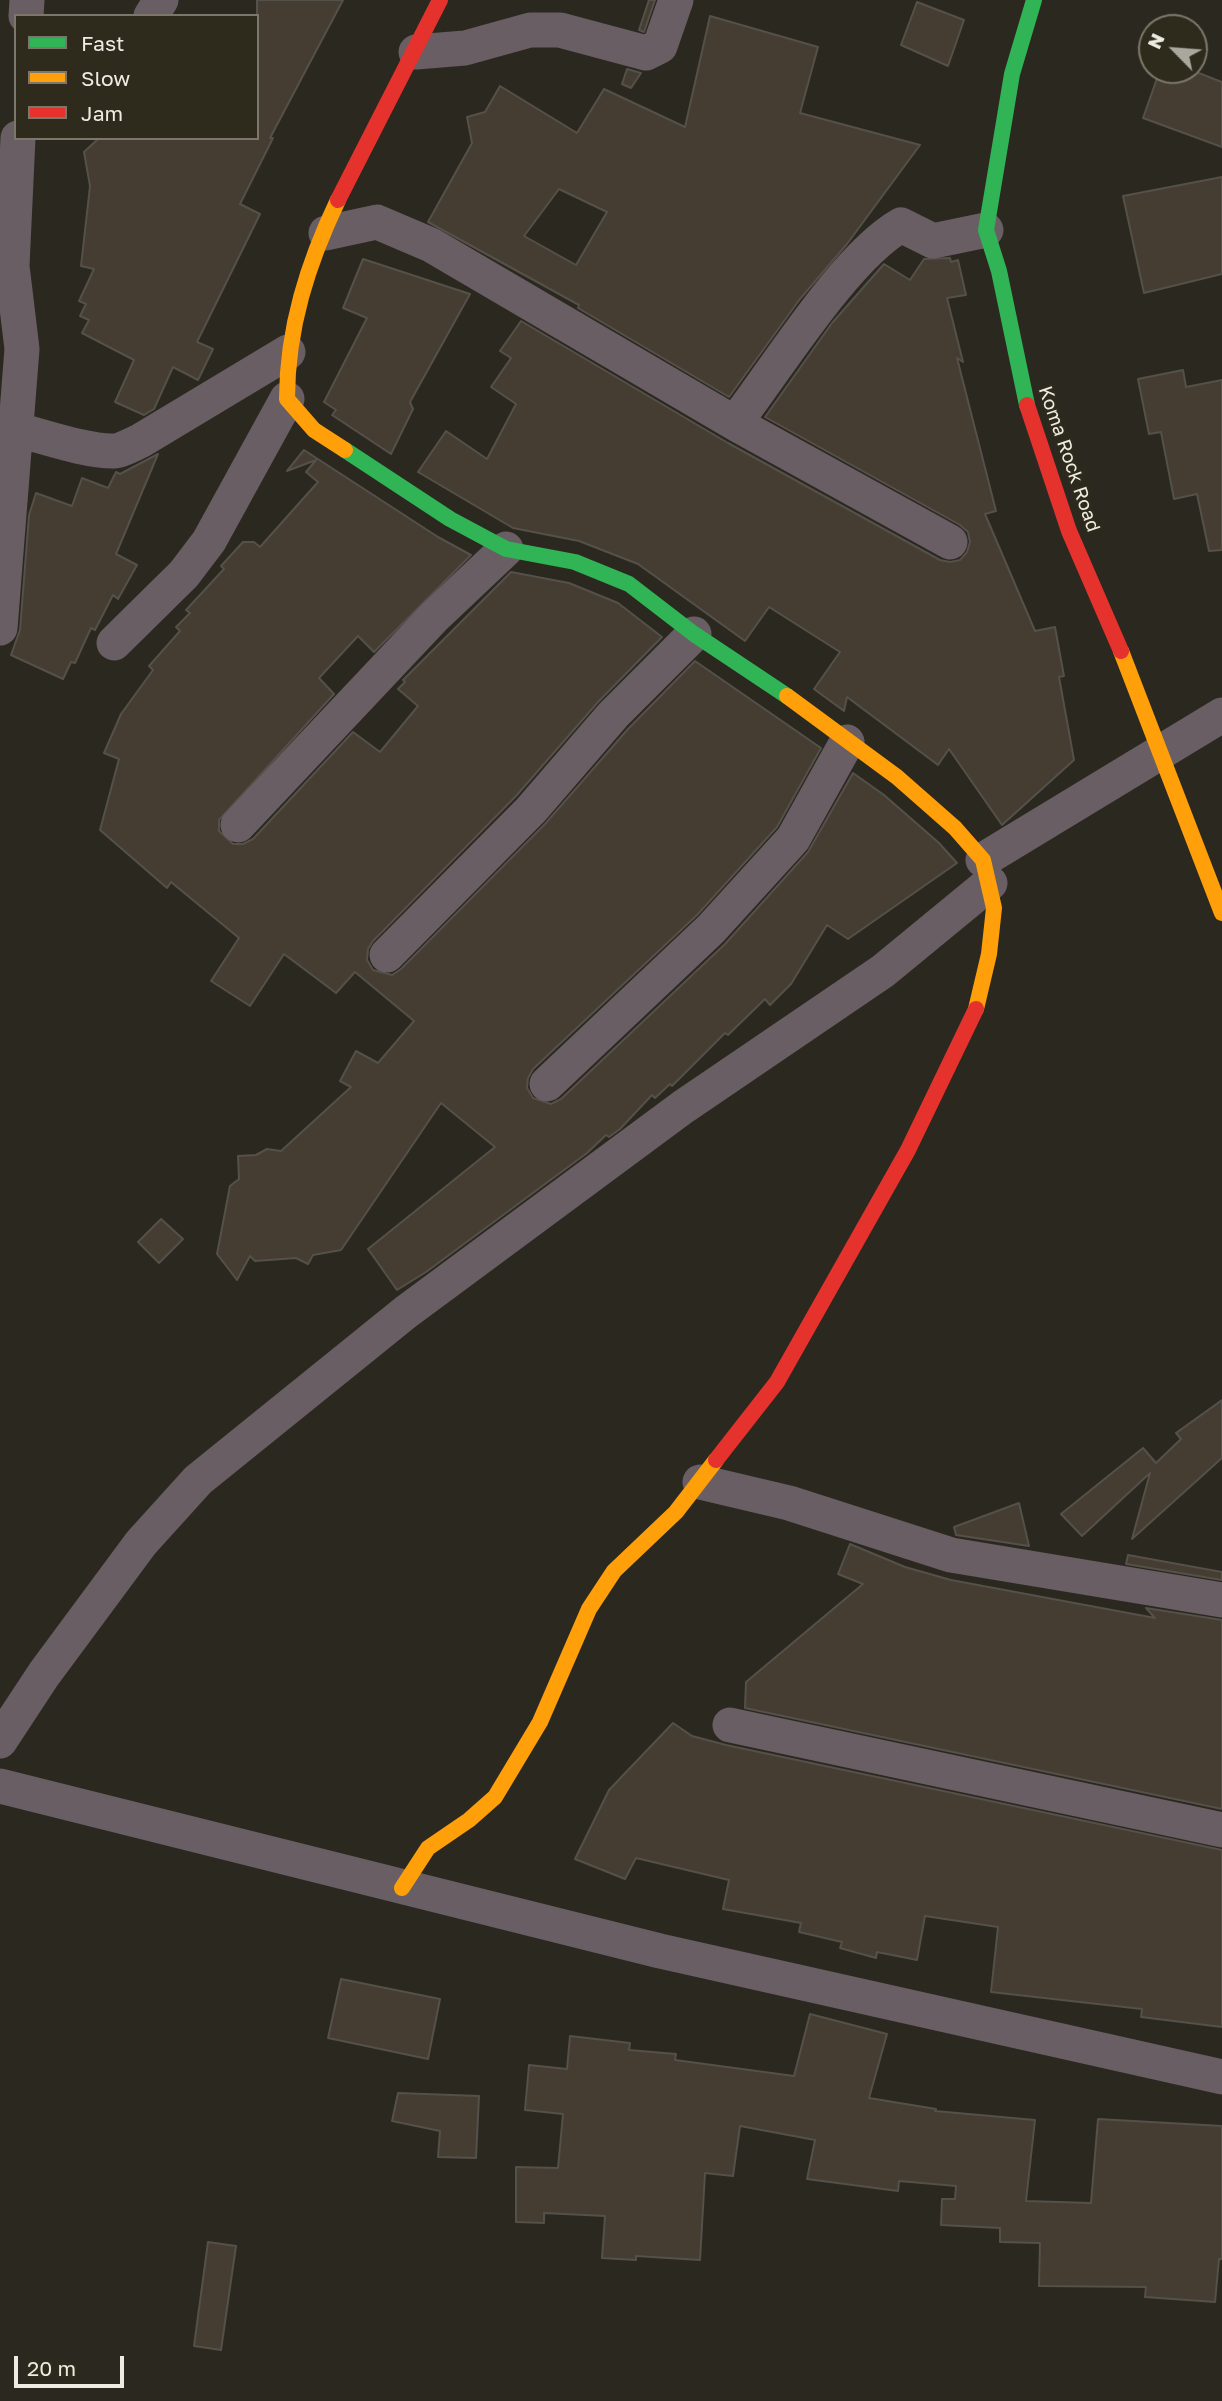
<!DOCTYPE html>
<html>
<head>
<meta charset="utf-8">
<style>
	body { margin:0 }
	#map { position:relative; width:1222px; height:2401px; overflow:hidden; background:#2b2820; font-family:"Golos Text",sans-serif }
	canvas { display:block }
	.legend { position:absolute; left:14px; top:14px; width:245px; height:126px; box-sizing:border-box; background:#2f2b1c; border:2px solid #7b786b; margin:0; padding:9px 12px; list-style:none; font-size:21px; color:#eeece2 }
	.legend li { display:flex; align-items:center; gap:14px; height:35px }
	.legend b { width:35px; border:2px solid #7b786b }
	.north { position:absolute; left:1138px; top:14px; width:70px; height:70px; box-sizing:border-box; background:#2f2b1c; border:2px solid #7b786b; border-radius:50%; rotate:295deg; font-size:19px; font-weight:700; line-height:28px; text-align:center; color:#eeece2 }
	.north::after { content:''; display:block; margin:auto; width:24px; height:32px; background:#aaa79e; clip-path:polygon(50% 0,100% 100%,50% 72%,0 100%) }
	.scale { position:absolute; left:14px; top:2356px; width:110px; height:32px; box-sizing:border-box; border:4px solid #eeece2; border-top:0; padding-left:9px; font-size:21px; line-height:24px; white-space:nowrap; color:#eeece2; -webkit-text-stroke:5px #2f2b1c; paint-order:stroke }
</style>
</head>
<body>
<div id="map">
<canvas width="1222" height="2401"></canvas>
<ul class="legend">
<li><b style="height:9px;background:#30b455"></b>Fast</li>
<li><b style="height:9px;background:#ff9f0a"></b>Slow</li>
<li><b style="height:9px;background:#e5322d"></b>Jam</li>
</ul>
<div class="north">N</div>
<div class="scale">20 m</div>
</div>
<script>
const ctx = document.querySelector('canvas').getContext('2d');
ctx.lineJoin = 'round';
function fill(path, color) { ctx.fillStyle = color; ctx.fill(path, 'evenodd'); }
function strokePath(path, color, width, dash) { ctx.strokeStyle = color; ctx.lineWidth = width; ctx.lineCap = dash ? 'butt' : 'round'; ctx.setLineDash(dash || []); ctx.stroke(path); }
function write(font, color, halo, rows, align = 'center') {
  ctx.font = font + ' "Golos Text",sans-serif'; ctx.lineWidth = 5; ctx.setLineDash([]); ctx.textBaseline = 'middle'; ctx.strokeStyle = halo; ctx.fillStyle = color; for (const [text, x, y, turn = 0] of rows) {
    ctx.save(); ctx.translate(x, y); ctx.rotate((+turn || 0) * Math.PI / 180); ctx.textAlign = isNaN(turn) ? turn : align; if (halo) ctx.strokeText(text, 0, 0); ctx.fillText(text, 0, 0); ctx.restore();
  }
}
const building = new Path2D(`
	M 257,0 L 343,0 L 270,138 L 273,138 L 240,204 L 260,214 L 197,342 L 213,349 L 198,380 L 173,367 L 154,409 L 144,415 L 115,402 L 134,360 L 82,333 L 89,320 L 80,316 L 86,304 L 79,301 L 94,269 L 81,266 L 90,186 L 84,152 L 99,138 L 257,138 Z
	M 649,0 L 655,0 L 644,32 L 639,30 Z
	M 917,2 L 964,20 L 948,66 L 901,45 Z
	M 710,16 L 818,47 L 800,113 L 920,145 L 847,244 L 800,299 L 729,397 L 578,308 L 579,305 L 428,222 L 472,143 L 467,117 L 485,112 L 500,86 L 577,133 L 604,89 L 685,127 ZM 559,189 L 607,212 L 576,265 L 524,236 Z
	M 627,69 L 641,73 L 631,88 L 622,84 Z
	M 1160,70 L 1191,70 L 1222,82 L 1222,147 L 1143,118 Z
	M 1222,177 L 1222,274 L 1144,293 L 1123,196 Z
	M 950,258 L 951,262 L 958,260 L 966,295 L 947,298 L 963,362 L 957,358 L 996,511 L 985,514 L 1035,631 L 1055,627 L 1064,676 L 1059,677 L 1074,760 L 1002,825 L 949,749 L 938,765 L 847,697 L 844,711 L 814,689 L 840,652 L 769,607 L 745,641 L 638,564 L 579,541 L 513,528 L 418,472 L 446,431 L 487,459 L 516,404 L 491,387 L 511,358 L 500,351 L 521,321 L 728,443 L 940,560 L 950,562 L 960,560 L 967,552 L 970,542 L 968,532 L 960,525 L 765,417 L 832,323 L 884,264 L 910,280 L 924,259 Z
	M 363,259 L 470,294 L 410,402 L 413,409 L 391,454 L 332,415 L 336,410 L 324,402 L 367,318 L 343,308 Z
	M 1183,370 L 1186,387 L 1222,380 L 1222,550 L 1209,551 L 1197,494 L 1174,499 L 1161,432 L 1149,434 L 1138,379 Z
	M 304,450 L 438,537 L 471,555 L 374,652 L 358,636 L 319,678 L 334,694 L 219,820 L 219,831 L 233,844 L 243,844 L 253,839 L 353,732 L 380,752 L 418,706 L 398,689 L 405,682 L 403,680 L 511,572 L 569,583 L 618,603 L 662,637 L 598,702 L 516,796 L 373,941 L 368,949 L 367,960 L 373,970 L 392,975 L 401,969 L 545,824 L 628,729 L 695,661 L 821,748 L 777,827 L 697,915 L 533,1069 L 528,1078 L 527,1088 L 533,1098 L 551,1104 L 561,1099 L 725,944 L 808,852 L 853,773 L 884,795 L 939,843 L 957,863 L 848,939 L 827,925 L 791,984 L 770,1005 L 765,999 L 728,1035 L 725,1033 L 672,1086 L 670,1084 L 655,1098 L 652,1095 L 620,1129 L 609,1137 L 606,1135 L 587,1153 L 426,1272 L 397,1290 L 368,1249 L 495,1147 L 441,1103 L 341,1250 L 313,1255 L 308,1264 L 296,1258 L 255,1261 L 250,1256 L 237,1280 L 217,1254 L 230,1186 L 239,1179 L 238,1156 L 256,1155 L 267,1149 L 281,1151 L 351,1087 L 340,1081 L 356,1051 L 378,1063 L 414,1021 L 355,972 L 336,993 L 284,954 L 250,1006 L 211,981 L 239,938 L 171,882 L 167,888 L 100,830 L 119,759 L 104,753 L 121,714 L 153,670 L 149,666 L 180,631 L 176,627 L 190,613 L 186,610 L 224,569 L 221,566 L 243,542 L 254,542 L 260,547 L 318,482 L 306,472 L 316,460 L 287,471 Z
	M 158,454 L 116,554 L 137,565 L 118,599 L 113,595 L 95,630 L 91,628 L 75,663 L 71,662 L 63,679 L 11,655 L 20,630 L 29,515 L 36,493 L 72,506 L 82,478 L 108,488 L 116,472 L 120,474 Z
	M 161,1219 L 183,1239 L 159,1263 L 138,1242 Z
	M 1222,1400 L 1222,1458 L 1132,1539 L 1150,1473 L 1082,1536 L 1061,1514 L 1143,1448 L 1156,1463 L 1181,1439 L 1176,1433 Z
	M 1019,1503 L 1029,1546 L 956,1535 L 954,1527 Z
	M 850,1544 L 905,1567 L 951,1580 L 1155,1618 L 1146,1608 L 1222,1620 L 1222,1809 L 745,1708 L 746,1682 L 863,1584 L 838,1574 Z
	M 1128,1555 L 1222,1572 L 1222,1580 L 1126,1564 Z
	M 673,1723 L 692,1736 L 726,1745 L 1222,1850 L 1222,2027 L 1141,2017 L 1142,2009 L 991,1992 L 998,1927 L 925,1916 L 917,1960 L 877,1952 L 876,1958 L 840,1948 L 842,1942 L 799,1932 L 801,1923 L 723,1909 L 729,1880 L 636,1858 L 625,1879 L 575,1859 L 609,1790 Z
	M 341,1979 L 440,1999 L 428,2059 L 328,2038 Z
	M 810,2014 L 887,2034 L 869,2098 L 936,2109 L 935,2111 L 1035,2120 L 1026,2201 L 1091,2203 L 1098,2119 L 1222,2126 L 1222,2259 L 1219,2259 L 1215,2302 L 1145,2297 L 1146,2287 L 1039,2286 L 1040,2243 L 1000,2242 L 1000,2228 L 941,2225 L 942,2199 L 955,2199 L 956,2186 L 899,2181 L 898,2191 L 807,2179 L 815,2140 L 740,2126 L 733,2176 L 705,2173 L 700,2260 L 636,2256 L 636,2260 L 602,2258 L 605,2216 L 544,2213 L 544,2223 L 516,2222 L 516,2167 L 558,2168 L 563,2114 L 525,2110 L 529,2065 L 567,2069 L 570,2036 L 630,2043 L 629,2050 L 676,2054 L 675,2060 L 794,2076 Z
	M 398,2093 L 479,2096 L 476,2158 L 438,2157 L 440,2131 L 392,2121 Z
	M 208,2242 L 236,2246 L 221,2350 L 194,2346 Z`);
fill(building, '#463d32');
strokePath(building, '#54504a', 2);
strokePath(new Path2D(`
	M 26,16 L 27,0
	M 151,16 L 161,0
	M 416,52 L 465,48 L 530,30 L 560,30 L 646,53 L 660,46 L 676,0
	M 326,233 L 377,222 L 431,245 L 738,425 L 743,412 C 782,360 847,256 901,225 L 933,241 L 986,230
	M 738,425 L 950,542
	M 18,430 C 45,437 88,452 115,451 C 123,450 133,444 140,441 L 288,352
	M 0,628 L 22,349 L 12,266 L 18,138
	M 114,643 L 184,574 L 209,541 L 287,399
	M 238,825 L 434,617 L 506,549
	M 983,860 L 1222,715
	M 387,955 L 531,810 L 613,715 L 694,634
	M 547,1084 L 711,929 L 793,839 L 847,742
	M 700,1482 L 789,1503 L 951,1555 L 1222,1600
	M 730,1725 L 1222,1830
	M 0,1741 L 44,1674 L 141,1543 L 198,1480 L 406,1312 L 683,1107 L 883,971 L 990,883
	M 0,1786 L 660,1951 L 1222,2077`), '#685e63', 35);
strokePath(new Path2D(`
	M 1027,405 L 999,271 L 986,230 L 1012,74 L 1034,0
	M 345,450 L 450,519 L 506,549 L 575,562 L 629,584 L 694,634 L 787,696`), '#30b455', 16);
strokePath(new Path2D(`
	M 338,200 C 308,263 287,328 287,399 L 314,430 L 345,450
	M 1121,651 L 1222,913
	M 787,696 L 897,777 L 955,828 L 983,860 L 994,908 L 989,954 L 976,1009
	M 402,1888 L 428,1848 L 469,1820 L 495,1797 L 540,1722 L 589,1609 L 614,1571 L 676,1512 L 716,1460`), '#ff9f0a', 16);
strokePath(new Path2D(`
	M 338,200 L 440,0
	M 1027,405 L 1069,531 L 1121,651
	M 716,1460 L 777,1382 L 908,1150 L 976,1009`), '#e5322d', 16);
write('19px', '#eeece2', '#2f2b1c', [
	["Koma Rock Road",1069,459,71]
]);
</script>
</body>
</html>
